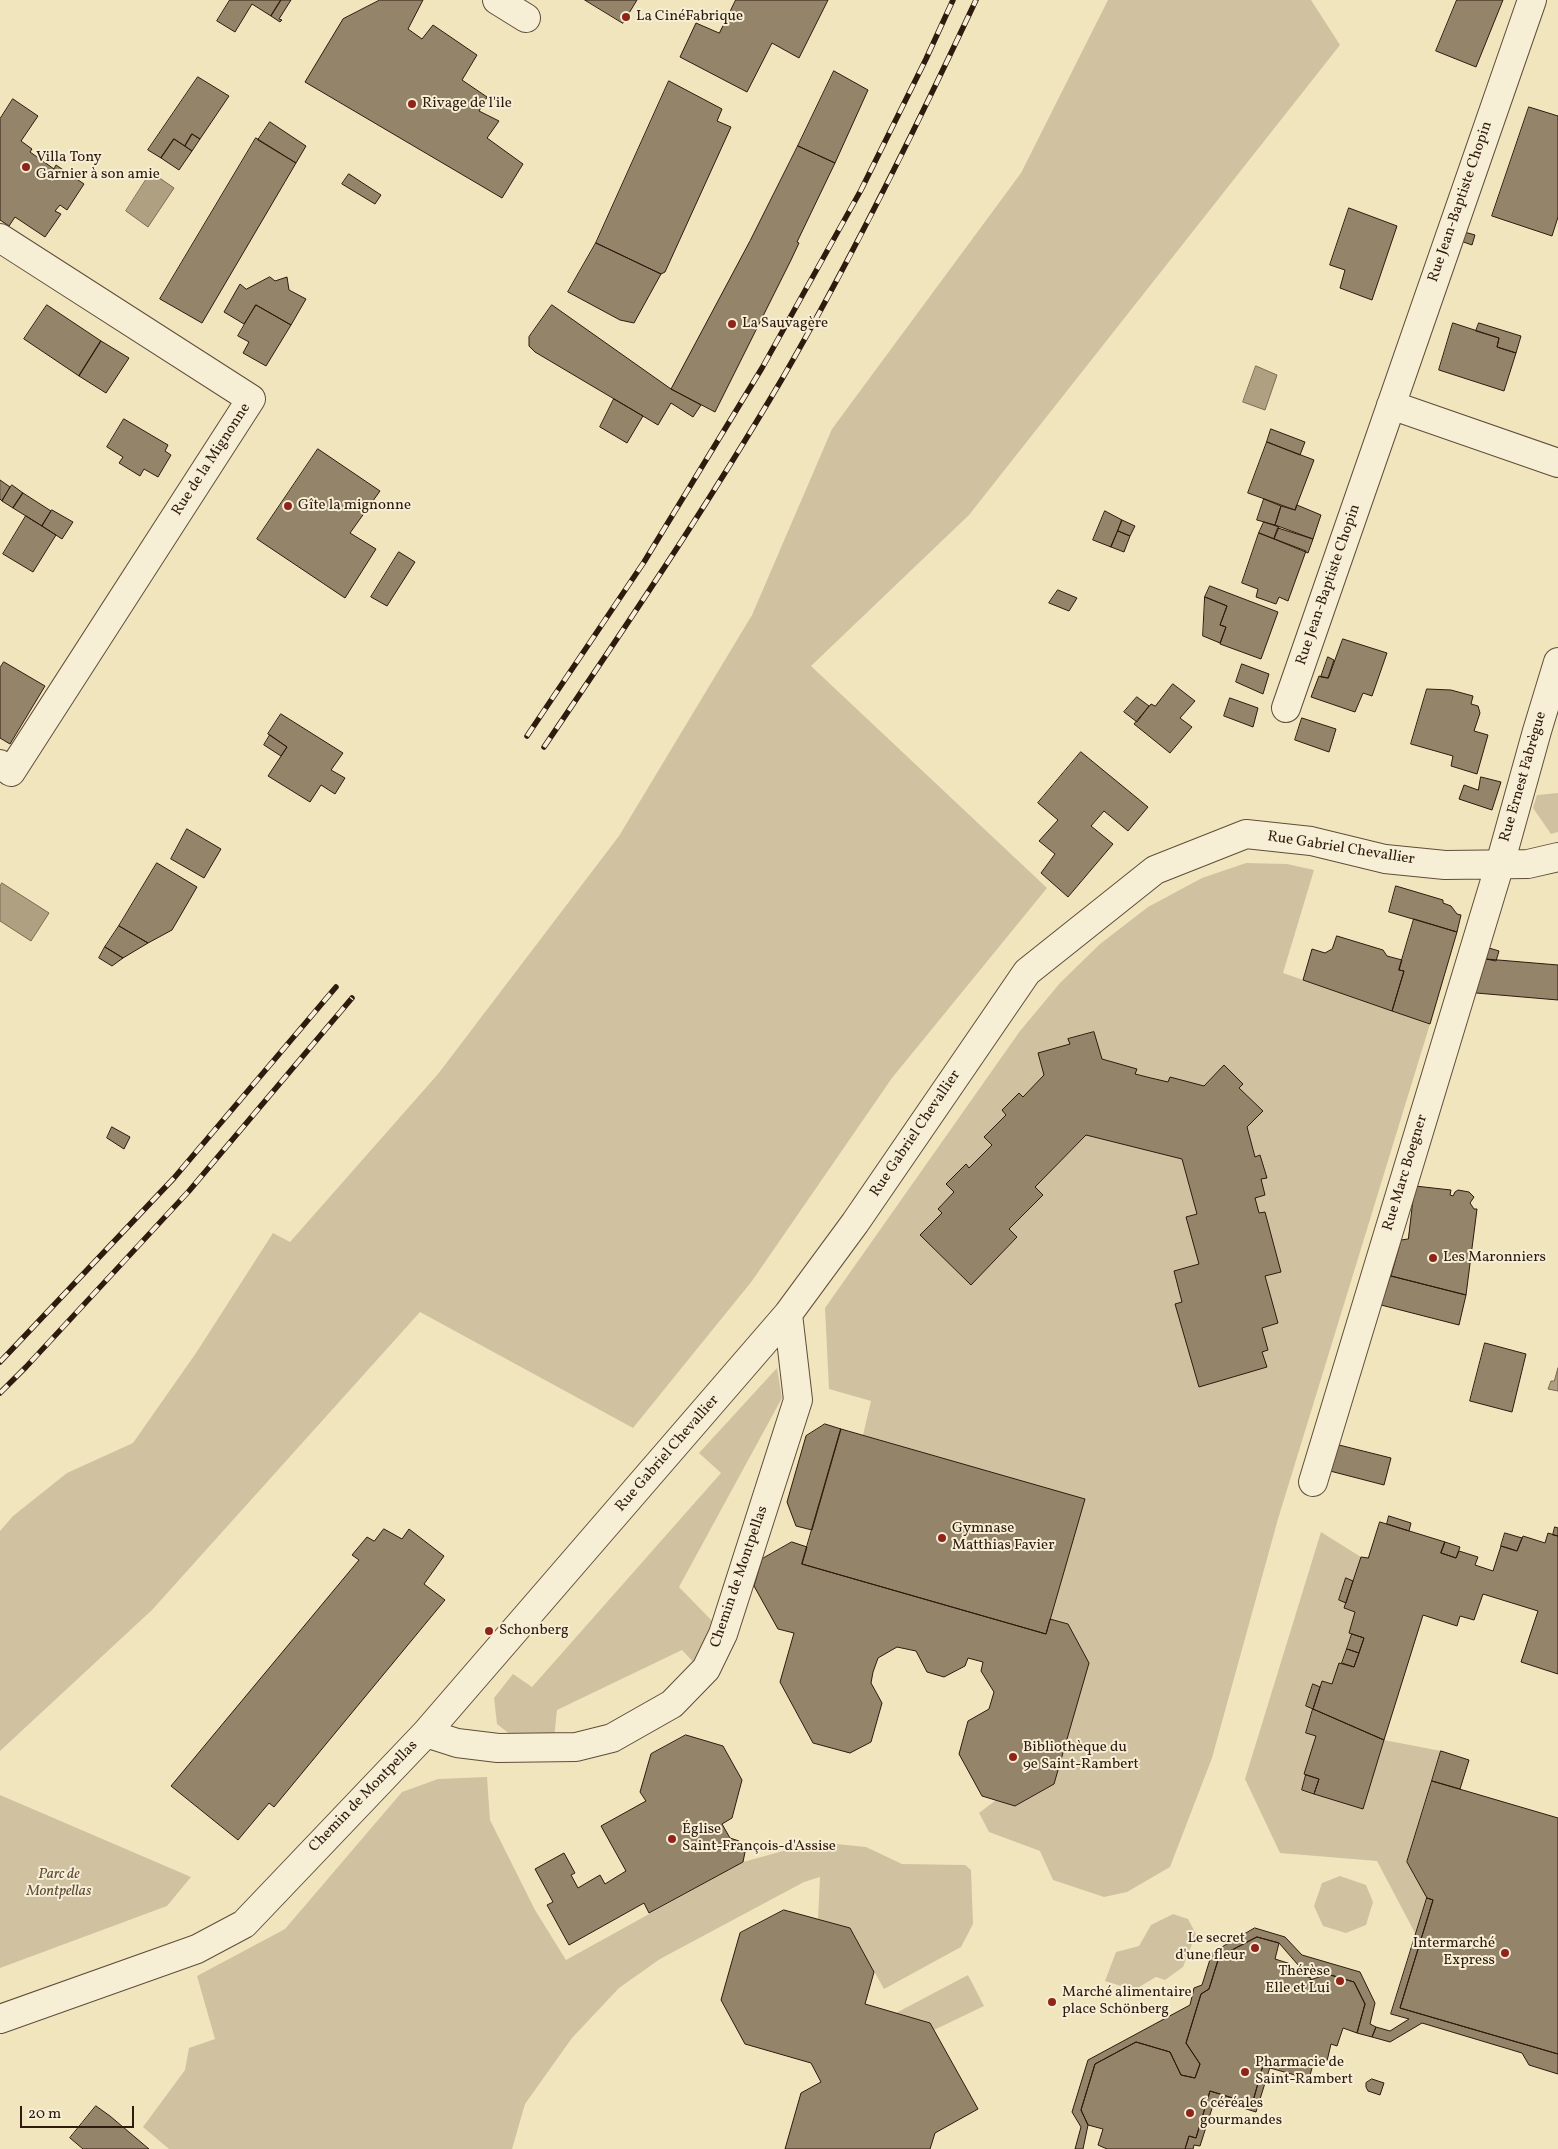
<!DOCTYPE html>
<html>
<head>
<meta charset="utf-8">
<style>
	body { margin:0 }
	#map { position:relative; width:1558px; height:2149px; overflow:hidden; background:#f1e5be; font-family:Vollkorn,serif }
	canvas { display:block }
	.scale { position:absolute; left:20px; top:2106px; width:114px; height:22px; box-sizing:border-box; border:2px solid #2f1a0e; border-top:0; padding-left:6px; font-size:15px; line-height:18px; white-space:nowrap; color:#2f1a0e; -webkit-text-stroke:4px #f6eed5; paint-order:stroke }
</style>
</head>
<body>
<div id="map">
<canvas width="1558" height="2149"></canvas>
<div class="scale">20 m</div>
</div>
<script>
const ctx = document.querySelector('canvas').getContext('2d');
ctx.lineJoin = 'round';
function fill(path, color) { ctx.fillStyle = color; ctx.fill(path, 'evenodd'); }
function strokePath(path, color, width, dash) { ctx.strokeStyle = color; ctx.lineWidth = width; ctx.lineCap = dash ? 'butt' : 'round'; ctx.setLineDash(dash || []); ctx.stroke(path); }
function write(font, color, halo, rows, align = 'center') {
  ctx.font = font + ' Vollkorn,serif'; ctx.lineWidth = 4; ctx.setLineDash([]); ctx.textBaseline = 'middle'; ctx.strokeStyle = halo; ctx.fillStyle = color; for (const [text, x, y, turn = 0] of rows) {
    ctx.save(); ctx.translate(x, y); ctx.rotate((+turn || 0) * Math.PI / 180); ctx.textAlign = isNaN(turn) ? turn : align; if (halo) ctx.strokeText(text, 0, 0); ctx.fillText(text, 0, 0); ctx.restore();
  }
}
fill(new Path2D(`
	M 1108,0 L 1311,0 L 1340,45 L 969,515 L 811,666 L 1047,888 L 892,1078 L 752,1281 L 633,1428 L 420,1312 L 152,1610 L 0,1751 L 0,1531 L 13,1516 L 67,1473 L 133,1443 L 196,1353 L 273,1233 L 290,1242 L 438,1074 L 619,836 L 752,615 L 832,429 L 1021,173 Z
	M 1558,793 L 1558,832 L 1551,834 L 1533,808 L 1537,795 Z
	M 1246,863 L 1287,864 L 1314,870 L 1283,973 L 1430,1024 L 1278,1519 L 1212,1758 L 1170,1867 L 1127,1892 L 1104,1897 L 1053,1880 L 1040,1851 L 989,1832 L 979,1813 L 996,1800 L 1016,1806 L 1054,1784 L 1089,1663 L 1068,1624 L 1050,1619 L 1085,1499 L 863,1435 L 871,1401 L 829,1389 L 825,1308 L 1020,1031 L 1060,983 L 1100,944 L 1148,907 L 1202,878 Z
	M 777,1368 L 782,1398 L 679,1587 L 719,1628 L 695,1664 L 682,1650 L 557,1710 L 554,1739 L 516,1739 L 497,1724 L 494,1698 L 513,1674 L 532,1687 L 721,1473 L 699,1453 Z
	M 1321,1532 L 1361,1557 L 1353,1581 L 1346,1579 L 1339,1600 L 1346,1603 L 1345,1609 L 1355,1612 L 1349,1633 L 1352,1634 L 1342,1663 L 1339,1663 L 1332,1684 L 1322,1681 L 1320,1687 L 1312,1684 L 1306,1706 L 1313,1709 L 1306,1733 L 1316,1736 L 1302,1790 L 1363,1809 L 1384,1740 L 1441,1751 L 1407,1862 L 1427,1898 L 1416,1935 L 1377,1861 L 1280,1853 L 1245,1779 Z
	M 487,1777 L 490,1820 L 535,1910 L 566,1960 L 743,1862 L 816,1842 L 866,1847 L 902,1864 L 965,1865 L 971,1870 L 973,1924 L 961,1947 L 884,1989 L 850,1928 L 818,1919 L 820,1877 L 804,1882 L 660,1959 L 619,1988 L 572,2038 L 525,2104 L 512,2149 L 169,2149 L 143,2127 L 185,2070 L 189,2048 L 215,2039 L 197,1976 L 285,1929 L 402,1792 L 438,1779 Z
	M 0,1795 L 191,1877 L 167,1906 L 0,1968 Z
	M 1340,1876 L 1366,1885 L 1373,1902 L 1366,1925 L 1346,1933 L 1323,1926 L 1314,1906 L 1322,1883 Z
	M 1173,1914 L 1188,1919 L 1196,1934 L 1183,1967 L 1165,1980 L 1156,1977 L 1134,1990 L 1105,1981 L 1116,1952 L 1139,1946 L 1151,1925 Z
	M 968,1975 L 984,2006 L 934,2030 L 930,2023 L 896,2013 Z`), '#d0c2a0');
const water = new Path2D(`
	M 151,172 L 174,188 L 148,227 L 126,211 Z
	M 1256,366 L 1277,375 L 1265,410 L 1243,402 Z
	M 2,883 L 49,913 L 31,941 L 0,921 L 0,887 Z
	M 1558,1368 L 1558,1391 L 1548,1389 L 1551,1381 L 1554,1381 Z`);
fill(water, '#afa082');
strokePath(water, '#7c6a54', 1);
const building = new Path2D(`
	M 230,0 L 281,0 L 271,16 L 252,4 L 235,32 L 217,21 Z
	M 281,0 L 291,0 L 279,19 L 282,20 L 280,22 L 271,16 Z
	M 380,0 L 423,0 L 408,29 L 422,39 L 433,25 L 477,55 L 462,80 L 487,97 L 479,111 L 499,121 L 487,138 L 523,164 L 502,198 L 305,82 L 343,19 Z
	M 585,0 L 637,0 L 623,23 Z
	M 736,0 L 828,0 L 799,58 L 772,43 L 747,92 L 680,57 L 696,23 L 719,33 Z
	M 1457,0 L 1503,0 L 1476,67 L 1436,51 Z
	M 834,71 L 868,90 L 835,163 L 798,146 Z
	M 198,77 L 229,96 L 200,139 L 192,134 L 185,146 L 174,139 L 161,158 L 148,150 Z
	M 669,81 L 722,109 L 717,121 L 731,127 L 665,272 L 661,274 L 596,243 Z
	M 13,99 L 38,116 L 21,141 L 32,149 L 30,152 L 54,169 L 56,165 L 84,184 L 67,210 L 60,205 L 55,211 L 61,214 L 45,237 L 15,217 L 9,226 L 0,220 L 0,119 Z
	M 1529,107 L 1558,116 L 1558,217 L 1552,236 L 1492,216 Z
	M 270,122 L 306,146 L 296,163 L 258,140 Z
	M 192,134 L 200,139 L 192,151 L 185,146 Z
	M 256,138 L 296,163 L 202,323 L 160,299 Z
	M 174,139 L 192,151 L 179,170 L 161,158 Z
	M 798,146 L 835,163 L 797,242 L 799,243 L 791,260 L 715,412 L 671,389 L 750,241 Z
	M 349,174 L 381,195 L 375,204 L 342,184 Z
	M 1349,208 L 1397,226 L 1372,300 L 1340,288 L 1345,270 L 1330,265 Z
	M 1461,231 L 1475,235 L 1472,245 L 1458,240 Z
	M 596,243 L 661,274 L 634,323 L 620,320 L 568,292 Z
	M 270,277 L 275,281 L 287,277 L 289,290 L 306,299 L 291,325 L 256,305 L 244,324 L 224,312 L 240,284 L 246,289 Z
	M 47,305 L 101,341 L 79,376 L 24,339 Z
	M 256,305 L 291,325 L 266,366 L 243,353 L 249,342 L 238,336 Z
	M 552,305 L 671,389 L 701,405 L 693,417 L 671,403 L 658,425 L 535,352 L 529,346 L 529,337 Z
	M 1453,323 L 1499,338 L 1497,347 L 1516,353 L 1504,391 L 1439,370 Z
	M 1479,323 L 1521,336 L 1516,353 L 1497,347 L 1499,338 L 1476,331 Z
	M 101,341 L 129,358 L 106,393 L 79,376 Z
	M 614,399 L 643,416 L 627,443 L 600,427 Z
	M 124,419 L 168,445 L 165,451 L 171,455 L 158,477 L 144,469 L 140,476 L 119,463 L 123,457 L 107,447 Z
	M 1271,429 L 1305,442 L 1300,455 L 1267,442 Z
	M 1267,442 L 1314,460 L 1295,510 L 1248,493 Z
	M 318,449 L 380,491 L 350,533 L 376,549 L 345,598 L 257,539 Z
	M 0,480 L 10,487 L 2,501 L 0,499 Z
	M 12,485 L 23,493 L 13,508 L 2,501 Z
	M 23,493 L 51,511 L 42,526 L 13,508 Z
	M 1264,499 L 1281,506 L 1275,525 L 1257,520 Z
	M 1297,505 L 1321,515 L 1313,539 L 1275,525 L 1281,506 L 1295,510 Z
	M 52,510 L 73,522 L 62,539 L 42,526 Z
	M 1105,511 L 1122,520 L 1111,547 L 1093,540 Z
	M 26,516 L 56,535 L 33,572 L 3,554 Z
	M 1122,520 L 1135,526 L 1130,536 L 1118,531 Z
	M 1264,522 L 1279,527 L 1274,539 L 1259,533 Z
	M 1278,528 L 1313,539 L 1308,553 L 1274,539 Z
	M 1118,531 L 1130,536 L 1124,552 L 1111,547 Z
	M 1259,533 L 1306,551 L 1288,601 L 1279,597 L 1276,604 L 1256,597 L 1258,589 L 1242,583 Z
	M 399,552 L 415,562 L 387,606 L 371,597 Z
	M 1210,586 L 1278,612 L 1261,659 L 1220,644 L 1226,627 L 1220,625 L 1227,606 L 1205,597 Z
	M 1058,590 L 1077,598 L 1069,611 L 1049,603 Z
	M 1205,597 L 1227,606 L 1220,625 L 1226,627 L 1220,643 L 1203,636 Z
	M 1343,639 L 1387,653 L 1372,696 L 1363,693 L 1355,712 L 1311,697 L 1319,676 L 1328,678 Z
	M 1328,657 L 1334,660 L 1328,678 L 1321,677 Z
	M 4,662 L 45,686 L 10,744 L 0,738 L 0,668 Z
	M 1242,664 L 1269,674 L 1263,694 L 1236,682 Z
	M 1173,684 L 1195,701 L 1180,718 L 1192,727 L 1170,753 L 1134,724 L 1151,704 L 1155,706 Z
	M 1427,689 L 1451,690 L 1473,696 L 1471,704 L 1478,706 L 1480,713 L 1474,731 L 1488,735 L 1477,774 L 1451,766 L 1453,756 L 1411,744 Z
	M 1137,697 L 1149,706 L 1137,722 L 1124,712 Z
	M 1230,698 L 1258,708 L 1253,727 L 1224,716 Z
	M 281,714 L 343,753 L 331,770 L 345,778 L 335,794 L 321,785 L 310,802 L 268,776 L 287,747 L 268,734 Z
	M 1302,718 L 1336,729 L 1329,752 L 1295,740 Z
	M 270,735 L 287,747 L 281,756 L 264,745 Z
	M 1081,752 L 1148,807 L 1128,831 L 1104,811 L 1091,826 L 1113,844 L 1068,897 L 1041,873 L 1055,854 L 1039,841 L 1058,820 L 1038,803 Z
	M 1481,777 L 1501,782 L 1492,810 L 1459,799 L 1464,785 L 1478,790 Z
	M 187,829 L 221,849 L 204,878 L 171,859 Z
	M 157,863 L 197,887 L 172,930 L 148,943 L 119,926 Z
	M 1396,886 L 1443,900 L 1443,903 L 1451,906 L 1457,914 L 1461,915 L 1457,932 L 1389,912 Z
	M 1414,919 L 1457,932 L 1430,1024 L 1392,1011 L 1404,971 L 1399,970 Z
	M 119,926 L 148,943 L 123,958 L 105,947 Z
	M 1337,936 L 1383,950 L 1387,956 L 1402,960 L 1399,970 L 1404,971 L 1392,1011 L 1303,980 L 1312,949 L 1325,953 L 1332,949 Z
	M 105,947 L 123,958 L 112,966 L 99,958 Z
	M 1489,948 L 1499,951 L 1496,961 L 1486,959 Z
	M 1486,959 L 1558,965 L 1558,1000 L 1476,993 Z
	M 1094,1032 L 1102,1059 L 1137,1069 L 1135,1074 L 1151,1078 L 1168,1082 L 1170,1077 L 1204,1086 L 1224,1065 L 1243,1084 L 1239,1088 L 1263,1111 L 1247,1127 L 1255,1157 L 1260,1155 L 1267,1178 L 1261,1179 L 1265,1195 L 1255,1198 L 1259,1213 L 1265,1212 L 1281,1272 L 1265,1276 L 1278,1323 L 1262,1328 L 1268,1350 L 1262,1352 L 1267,1367 L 1199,1387 L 1175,1304 L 1182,1302 L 1174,1271 L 1199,1264 L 1186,1217 L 1197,1214 L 1182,1159 L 1086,1135 L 1035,1187 L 1043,1195 L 1009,1229 L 1017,1237 L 971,1285 L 920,1235 L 942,1213 L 938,1209 L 954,1192 L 946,1184 L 966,1164 L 969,1168 L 992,1145 L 984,1137 L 1006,1115 L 1002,1110 L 1019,1093 L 1023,1097 L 1044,1075 L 1038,1053 L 1070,1044 L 1068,1039 Z
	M 112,1127 L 130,1137 L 124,1149 L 107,1138 Z
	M 1415,1186 L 1451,1190 L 1450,1195 L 1453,1196 L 1455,1192 L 1458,1190 L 1469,1192 L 1474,1197 L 1470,1203 L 1474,1209 L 1477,1209 L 1466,1295 L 1391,1276 L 1401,1240 L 1408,1239 Z
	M 1391,1276 L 1466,1295 L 1459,1325 L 1381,1305 Z
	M 1485,1343 L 1526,1354 L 1512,1412 L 1470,1401 Z
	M 825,1424 L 841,1429 L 812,1530 L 796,1526 L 787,1502 L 806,1436 Z
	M 841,1429 L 1085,1499 L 1046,1634 L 802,1564 Z
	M 1339,1445 L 1391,1458 L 1384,1485 L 1330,1471 Z
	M 1389,1516 L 1411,1523 L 1409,1531 L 1387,1524 Z
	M 1380,1522 L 1445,1542 L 1441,1553 L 1456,1558 L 1459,1551 L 1478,1557 L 1475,1565 L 1493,1571 L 1501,1546 L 1517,1551 L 1523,1536 L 1545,1543 L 1548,1533 L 1558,1536 L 1558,1674 L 1521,1662 L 1538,1611 L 1483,1594 L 1474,1620 L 1460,1616 L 1457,1626 L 1423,1615 L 1384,1740 L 1313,1709 L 1322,1681 L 1332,1684 L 1339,1663 L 1354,1667 L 1364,1638 L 1349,1633 L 1355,1612 L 1344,1608 L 1361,1557 L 1368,1558 Z
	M 1555,1527 L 1558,1528 L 1558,1536 L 1553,1535 Z
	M 384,1529 L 402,1539 L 409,1529 L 444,1556 L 424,1584 L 445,1600 L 274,1807 L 269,1803 L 238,1840 L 171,1786 L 359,1560 L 352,1555 L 367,1537 L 374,1541 Z
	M 1505,1533 L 1522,1538 L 1517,1551 L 1501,1546 Z
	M 792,1542 L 807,1547 L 802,1564 L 1046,1634 L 1050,1619 L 1068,1624 L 1089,1663 L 1054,1784 L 1015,1806 L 982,1796 L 959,1754 L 968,1721 L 989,1709 L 994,1692 L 981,1671 L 983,1662 L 968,1658 L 965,1666 L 944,1677 L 927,1672 L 916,1651 L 897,1647 L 878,1658 L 873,1672 L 871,1683 L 882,1703 L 871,1742 L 850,1753 L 813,1743 L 780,1682 L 794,1633 L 778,1629 L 754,1586 L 762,1559 Z
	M 1445,1542 L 1460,1547 L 1456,1558 L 1441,1553 Z
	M 1346,1578 L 1353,1581 L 1346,1603 L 1339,1600 Z
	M 1352,1634 L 1364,1638 L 1359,1653 L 1347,1649 Z
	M 1347,1649 L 1359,1653 L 1354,1667 L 1342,1663 Z
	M 1313,1684 L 1320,1687 L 1313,1709 L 1306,1706 Z
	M 1313,1709 L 1384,1740 L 1363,1809 L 1314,1794 L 1319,1779 L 1304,1774 L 1316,1736 L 1306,1733 Z
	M 686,1735 L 723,1746 L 742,1780 L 732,1818 L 722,1824 L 730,1838 L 739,1841 L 745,1852 L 743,1862 L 649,1913 L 644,1903 L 569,1945 L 547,1905 L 553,1902 L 535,1869 L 564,1853 L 575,1873 L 571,1875 L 578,1888 L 600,1875 L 605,1884 L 626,1871 L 601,1826 L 646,1801 L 640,1792 L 651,1754 Z
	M 1441,1751 L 1469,1760 L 1460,1789 L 1432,1781 Z
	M 1306,1775 L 1319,1779 L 1314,1794 L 1302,1790 Z
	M 1432,1781 L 1558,1818 L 1558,2054 L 1400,2008 L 1433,1900 L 1427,1898 L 1407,1862 Z
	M 1427,1898 L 1433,1900 L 1400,2008 L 1558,2054 L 1558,2074 L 1529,2065 L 1522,2053 L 1422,2023 L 1390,2042 L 1372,2037 L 1376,2027 L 1390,2031 L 1409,2019 L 1391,2014 Z
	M 784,1910 L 850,1928 L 874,1972 L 865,2004 L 930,2023 L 978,2109 L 935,2133 L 930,2149 L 785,2149 L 801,2093 L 821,2082 L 811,2063 L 745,2044 L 721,2000 L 740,1933 Z
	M 1255,1928 L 1285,1937 L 1302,1955 L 1360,1972 L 1375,2003 L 1370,2024 L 1376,2027 L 1372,2037 L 1357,2033 L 1365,2004 L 1354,1982 L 1299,1966 L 1279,1943 L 1257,1937 L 1219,1957 L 1209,1989 L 1201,1994 L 1186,2043 L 1200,2064 L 1195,2078 L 1181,2075 L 1170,2052 L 1136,2042 L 1095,2064 L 1081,2110 L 1088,2125 L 1083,2149 L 1075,2149 L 1081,2127 L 1072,2112 L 1088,2060 L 1190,2005 L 1194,1988 L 1202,1985 L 1212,1953 Z
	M 1257,1937 L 1279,1943 L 1275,1959 L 1291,1964 L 1290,1971 L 1311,1978 L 1310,1980 L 1328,1974 L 1354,1982 L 1365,2004 L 1357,2033 L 1343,2028 L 1337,2046 L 1331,2044 L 1327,2061 L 1315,2057 L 1309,2079 L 1263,2066 L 1252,2104 L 1210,2091 L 1196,2138 L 1189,2136 L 1185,2149 L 1107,2149 L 1098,2145 L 1103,2129 L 1088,2125 L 1081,2110 L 1095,2064 L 1136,2042 L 1170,2052 L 1181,2075 L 1195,2078 L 1200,2064 L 1186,2043 L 1201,1994 L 1209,1989 L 1219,1957 Z
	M 1263,2066 L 1270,2067 L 1256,2112 L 1215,2099 L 1200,2146 L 1194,2145 L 1193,2149 L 1185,2149 L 1189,2136 L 1196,2138 L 1210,2091 L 1252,2104 Z
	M 1372,2079 L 1384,2083 L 1380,2095 L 1368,2091 L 1366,2087 L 1366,2083 Z
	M 96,2106 L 110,2116 L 149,2149 L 83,2149 L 70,2138 Z`);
fill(building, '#94846a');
strokePath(building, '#2f1a0e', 1);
const minor = new Path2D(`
	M 497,0 L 526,18
	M 0,238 L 251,399 L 11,772 L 0,764
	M 1391,405 L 1558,463
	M 1286,708 L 1532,0
	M 1313,1482 L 1500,864 L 1537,731 L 1558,662
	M 426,1733 L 457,1743 L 498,1748 L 576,1747 L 612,1738 L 672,1704 L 706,1669 L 723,1634 L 798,1400 L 788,1314
	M 0,2019 L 197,1949 L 244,1924 L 426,1733 L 788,1314 L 855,1223 L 1027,972 L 1155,870 L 1246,834 L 1311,841 L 1385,859 L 1445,865 L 1528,864 L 1558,857`);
strokePath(minor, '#604d3a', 30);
strokePath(minor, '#f6eed5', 28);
const rail = new Path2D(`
	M 527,736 L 644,562 L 762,368 L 861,190 L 926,59 L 953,0
	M 544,747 C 626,626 708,505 782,379 C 853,256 916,128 976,0
	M 0,1362 L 174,1178 L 336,987
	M 0,1393 L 26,1367 L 189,1191 L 352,998`);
strokePath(rail, '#2f1a0e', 5.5);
strokePath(rail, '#f6eed5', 4, [11]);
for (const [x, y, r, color] of [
	[626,17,5,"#8f2418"],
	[412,104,5,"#8f2418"],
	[26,167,5,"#8f2418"],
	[732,324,5,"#8f2418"],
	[288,506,5,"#8f2418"],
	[1433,1258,5,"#8f2418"],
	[942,1538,5,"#8f2418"],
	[489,1631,5,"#8f2418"],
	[1013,1757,5,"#8f2418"],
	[672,1839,5,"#8f2418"],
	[1255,1948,5,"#8f2418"],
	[1505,1953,5,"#8f2418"],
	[1340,1981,5,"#8f2418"],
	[1052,2002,5,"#8f2418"],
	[1245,2072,5,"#8f2418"],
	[1190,2113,5,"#8f2418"]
]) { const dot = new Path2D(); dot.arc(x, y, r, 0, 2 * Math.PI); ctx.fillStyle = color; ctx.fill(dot); strokePath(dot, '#f6eed5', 2); }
write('15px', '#2f1a0e', '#f6eed5', [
	["La CinéFabrique",636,17],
	["Rivage de l'ile",422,104],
	["Villa Tony",36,158],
	["Garnier à son amie",36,175],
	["La Sauvagère",742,324],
	["Gîte la mignonne",298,506],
	["Les Maronniers",1443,1258],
	["Gymnase",952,1529],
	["Matthias Favier",952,1546],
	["Schonberg",499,1631],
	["Bibliothèque du",1023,1748],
	["9e Saint-Rambert",1023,1765],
	["Église",682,1830],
	["Saint-François-d'Assise",682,1847],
	["Le secret",1245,1939,"right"],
	["d'une fleur",1245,1956,"right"],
	["Intermarché",1495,1944,"right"],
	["Express",1495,1961,"right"],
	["Thérèse",1330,1972,"right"],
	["Elle et Lui",1330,1989,"right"],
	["Marché alimentaire",1062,1993],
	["place Schönberg",1062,2010],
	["Pharmacie de",1255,2063],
	["Saint-Rambert",1255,2080],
	["6 céréales",1200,2104],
	["gourmandes",1200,2121]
], 'left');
write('15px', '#2f1a0e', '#f6eed5', [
	["Rue Jean-Baptiste Chopin",1461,202,-71],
	["Rue de la Mignonne",212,460,-57],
	["Rue Jean-Baptiste Chopin",1329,585,-71],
	["Rue Ernest Fabrègue",1524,777,-74],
	["Rue Gabriel Chevallier",1341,849,9],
	["Rue Gabriel Chevallier",916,1134,-56],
	["Rue Marc Boegner",1406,1173,-73],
	["Rue Gabriel Chevallier",668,1454,-49],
	["Chemin de Montpellas",740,1577,-71],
	["Chemin de Montpellas",364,1797,-46]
]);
write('italic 15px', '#5f4c3a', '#f6eed5', [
	["Parc de",59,1875],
	["Montpellas",59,1892]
]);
</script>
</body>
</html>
